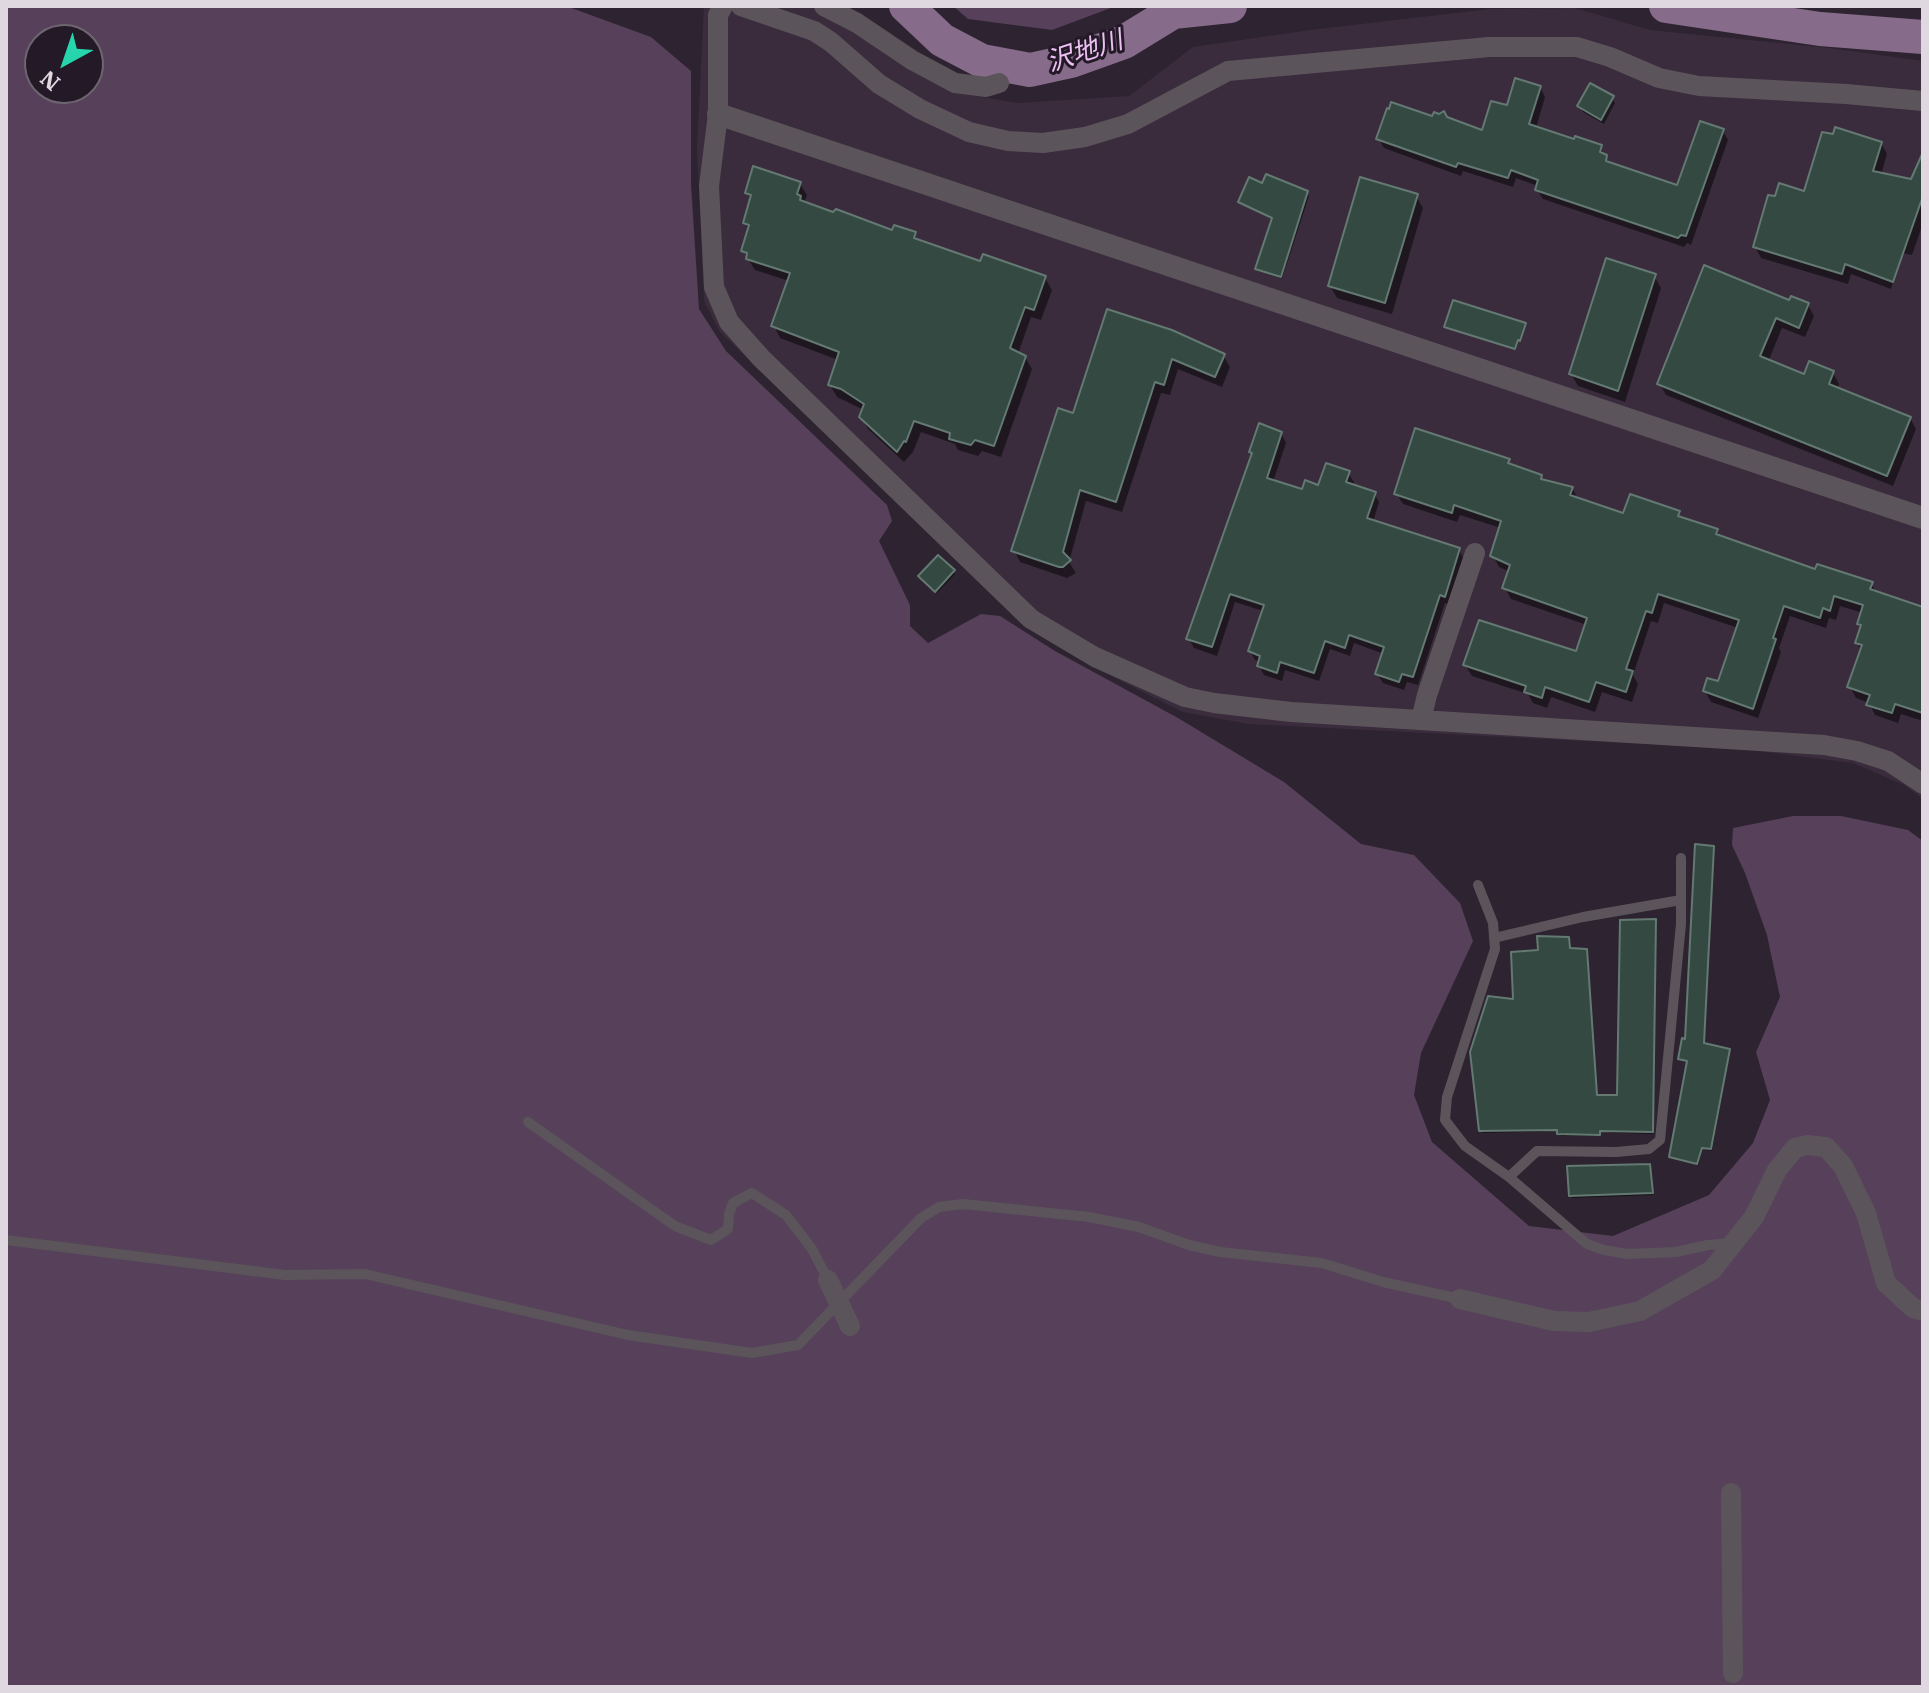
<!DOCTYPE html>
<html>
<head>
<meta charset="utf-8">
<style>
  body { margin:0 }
  #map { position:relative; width:1929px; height:1693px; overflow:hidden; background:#2e2330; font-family:"IBM Plex Serif",serif }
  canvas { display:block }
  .frame { position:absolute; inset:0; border:8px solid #e0d8e1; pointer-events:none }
  .north { position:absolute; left:24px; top:24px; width:80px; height:80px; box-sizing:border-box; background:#241926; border:2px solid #6f6571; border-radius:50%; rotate:220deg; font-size:22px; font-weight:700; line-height:32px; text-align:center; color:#e0d8e1 }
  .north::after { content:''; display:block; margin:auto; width:28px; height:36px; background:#27d5ad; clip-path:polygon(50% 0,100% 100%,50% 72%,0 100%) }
</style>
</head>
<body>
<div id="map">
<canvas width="1929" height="1693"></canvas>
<div class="frame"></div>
<div class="north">N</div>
</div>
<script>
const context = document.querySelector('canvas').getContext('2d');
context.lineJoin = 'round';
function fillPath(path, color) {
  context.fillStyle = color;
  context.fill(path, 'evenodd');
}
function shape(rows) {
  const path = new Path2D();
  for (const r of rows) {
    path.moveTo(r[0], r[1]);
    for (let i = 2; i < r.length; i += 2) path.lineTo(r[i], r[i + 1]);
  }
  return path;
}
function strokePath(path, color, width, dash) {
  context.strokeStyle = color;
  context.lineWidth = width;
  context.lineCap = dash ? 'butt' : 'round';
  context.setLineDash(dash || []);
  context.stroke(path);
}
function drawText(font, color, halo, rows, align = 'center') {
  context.font = font + ' "IBM Plex Serif","Noto Sans JP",serif';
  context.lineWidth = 6;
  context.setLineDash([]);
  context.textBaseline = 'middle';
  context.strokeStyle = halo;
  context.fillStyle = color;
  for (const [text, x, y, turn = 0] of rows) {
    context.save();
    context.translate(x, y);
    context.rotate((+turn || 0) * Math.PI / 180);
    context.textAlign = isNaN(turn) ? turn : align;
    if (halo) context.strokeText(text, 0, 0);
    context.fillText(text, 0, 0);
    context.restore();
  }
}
const built = shape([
  [704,6,834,6,959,93,1017,103,1129,96,1193,47,1310,30,1490,9,1575,8,1650,30,1829,48,1923,61,1923,799,1904,785,1853,763,1742,749,1249,724,1183,712,1101,671,1018,621,969,570,720,332,704,301,697,149]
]);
const green = shape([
  [6,6,566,6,651,37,691,71,691,184,699,309,726,351,887,505,892,521,879,541,910,605,910,626,928,643,981,614,1000,616,1055,651,1178,718,1284,782,1361,844,1414,855,1460,903,1473,941,1421,1053,1414,1095,1432,1142,1529,1226,1613,1236,1709,1195,1753,1143,1770,1100,1756,1052,1780,997,1767,935,1745,873,1732,845,1733,828,1793,816,1841,816,1908,830,1923,841,1923,1687,6,1687],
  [40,40,88,40,88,88,40,88],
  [953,6,1116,6,1052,30,968,19]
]);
const shadow = shape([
  [1540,87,1545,97,1536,128,1600,147,1610,164,1678,187,1723,131,1728,140,1691,245,1687,243,1684,247,1543,199,1537,190,1538,186,1516,178,1513,187,1463,171,1461,176,1384,148,1379,139,1434,118,1446,118,1483,132,1508,108],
  [1612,98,1615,103,1604,124,1583,112,1579,106],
  [1881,143,1887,154,1881,175,1912,181,1923,176,1923,223,1912,255,1902,253,1891,289,1851,274,1848,284,1761,258,1755,247,1806,193],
  [800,184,807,195,804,203,893,233,914,234,919,242,981,263,1045,278,1052,290,1041,320,1031,317,1018,354,1025,357,1032,369,1001,457,982,451,978,456,958,450,955,444,921,432,913,452,904,462,868,429,861,417,864,410,837,397,830,385,838,360,780,338,774,326,789,281,755,270,743,251,749,231,745,223,752,201,747,193],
  [1307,193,1309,196,1282,279,1259,271,1257,269,1273,220,1240,202],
  [1416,196,1423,208,1392,314,1337,298,1330,286],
  [1654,276,1661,288,1625,402,1578,386,1571,374],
  [1790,303,1808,305,1814,316,1805,337,1782,328,1768,362,1805,376,1833,373,1839,384,1837,389,1910,418,1916,429,1893,486,1666,395,1660,384],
  [1108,311,1223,355,1230,367,1222,387,1178,369,1170,395,1161,393,1122,512,1086,501,1069,562,1076,573,1067,578,1020,562,1014,550,1074,415],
  [1524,325,1516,350,1447,327],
  [1281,433,1286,443,1273,482,1304,492,1348,473,1354,482,1352,486,1374,493,1379,502,1373,522,1459,550,1464,559,1450,605,1445,603,1418,685,1407,682,1404,690,1383,683,1377,674,1384,654,1354,643,1350,656,1330,649,1319,681,1285,670,1282,681,1264,675,1259,666,1260,662,1255,660,1250,651,1263,611,1235,602,1217,656,1194,648,1189,639],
  [1508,461,1512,466,1541,476,1544,482,1572,488,1578,499,1624,516,1678,513,1682,519,1717,531,1721,538,1817,571,1871,583,1877,594,1923,609,1923,721,1901,714,1898,723,1875,715,1869,703,1856,698,1850,687,1862,651,1857,643,1862,629,1859,624,1863,613,1840,606,1836,620,1829,618,1826,628,1790,616,1779,648,1781,652,1758,718,1711,702,1705,691,1719,684,1738,628,1664,603,1658,623,1651,621,1633,675,1638,684,1632,702,1602,692,1595,712,1551,697,1547,708,1533,703,1528,694,1472,676,1465,665,1577,653,1587,625,1511,599,1505,588,1510,572,1499,567,1493,556,1501,528,1460,515,1457,522,1403,504,1396,493],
  [939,557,955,574,937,593,922,578],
  [1714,850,1704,1045,1730,1052,1712,1151,1703,1149,1698,1165,1671,1156,1689,1062,1680,1059,1687,1041],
  [1656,923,1653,1134,1599,1132,1600,1136,1561,1136,1559,1131,1482,1133,1515,1002,1570,950,1597,1097,1619,1097],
  [1650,1168,1653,1195,1572,1198,1571,1196]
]);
const river = shape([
  [906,6,942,40,982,61,1030,70,1071,61,1124,42,1173,12,1230,6],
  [1666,6,1820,29,1923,37]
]);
const building = shape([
  [1515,78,1541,86,1529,124,1574,139,1575,136,1602,145,1600,152,1607,155,1606,161,1677,185,1700,121,1724,129,1686,236,1681,235,1678,238,1535,190,1538,180,1511,170,1508,178,1458,163,1456,167,1376,139,1387,108,1389,109,1391,102,1432,116,1434,112,1439,114,1444,111,1447,117,1482,130,1491,101,1507,105,1515,78],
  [1590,83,1614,96,1601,120,1577,106,1590,83],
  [1835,127,1882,142,1873,171,1911,179,1923,152,1923,196,1893,282,1845,264,1842,274,1753,247,1768,195,1775,196,1779,183,1804,191,1822,132,1833,134,1835,127],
  [753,166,801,182,797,194,801,196,800,200,833,212,836,209,892,230,894,225,916,232,914,238,980,261,983,254,1046,276,1034,310,1025,307,1010,348,1026,356,994,446,975,440,971,445,949,439,950,433,914,421,906,442,904,441,897,452,859,417,864,404,841,389,828,385,839,352,771,326,790,273,746,259,747,253,741,251,749,225,743,223,751,195,745,193,753,166],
  [1266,174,1308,191,1281,277,1255,269,1272,218,1238,202,1249,177,1262,183,1266,174],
  [1360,177,1418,194,1385,303,1328,286,1360,177],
  [1606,258,1656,274,1618,391,1569,374,1606,258],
  [1704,265,1789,300,1791,296,1809,303,1799,328,1776,318,1760,356,1804,374,1809,361,1834,371,1829,384,1911,417,1887,476,1657,384,1704,265],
  [1453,300,1526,323,1520,341,1518,340,1515,349,1444,327,1453,300],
  [1107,309,1172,330,1225,354,1215,377,1172,359,1164,385,1155,382,1116,502,1080,490,1063,552,1071,560,1063,567,1059,567,1011,551,1058,408,1073,413,1107,309],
  [1259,423,1282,432,1267,478,1302,489,1305,480,1318,485,1326,463,1350,471,1346,482,1376,492,1367,518,1460,548,1445,597,1440,595,1413,677,1402,674,1399,682,1375,674,1384,647,1349,635,1345,648,1325,641,1314,673,1280,662,1277,673,1257,666,1260,656,1248,651,1264,605,1230,594,1212,647,1186,639,1252,453,1249,452,1259,423],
  [1415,428,1510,459,1508,463,1542,475,1541,479,1573,487,1570,495,1623,513,1630,494,1680,511,1678,516,1718,529,1716,534,1815,569,1817,564,1873,582,1870,589,1923,607,1923,713,1895,704,1892,713,1866,705,1870,695,1847,687,1862,645,1855,643,1861,625,1857,624,1863,605,1834,596,1830,611,1823,608,1820,618,1784,606,1773,638,1776,639,1753,709,1703,691,1707,678,1718,681,1739,620,1658,594,1652,613,1646,611,1626,669,1633,671,1626,692,1596,682,1589,702,1545,687,1542,698,1524,692,1526,686,1463,665,1479,620,1576,651,1587,618,1502,588,1510,565,1490,556,1501,521,1454,505,1452,513,1394,494,1415,428],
  [938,555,955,570,935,592,918,576,938,555],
  [1695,844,1714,846,1704,1043,1730,1049,1711,1149,1702,1148,1697,1164,1669,1157,1687,1061,1678,1059,1682,1038,1685,1039,1695,844],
  [1656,919,1653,1132,1600,1131,1600,1135,1557,1134,1557,1130,1479,1131,1470,1052,1488,996,1513,999,1511,952,1538,950,1537,936,1569,937,1570,948,1587,949,1597,1095,1617,1095,1620,920,1656,919],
  [1650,1164,1653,1193,1569,1196,1567,1166,1650,1164]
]);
const service = shape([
  [1681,858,1681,924,1660,1140,1649,1149,1616,1152,1537,1151,1509,1177,1587,1244,1604,1250,1627,1254,1676,1252,1708,1245,1732,1243],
  [1478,885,1493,923,1495,949,1447,1097,1445,1120,1465,1146,1509,1177],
  [1494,938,1583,917,1681,900],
  [528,1122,675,1226,711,1240,728,1229,729,1214,733,1203,752,1193,786,1215,812,1249,828,1280],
  [6,1240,285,1275,365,1274,628,1335,752,1353,798,1345,921,1218,939,1207,963,1204,1089,1217,1139,1227,1189,1245,1220,1252,1322,1263,1383,1282,1460,1299]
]);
const minor = shape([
  [723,6,718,15,718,114,709,186,714,287,729,322,761,358,1031,619,1095,657,1185,697,1214,703,1291,712,1824,745,1857,751,1888,761,1923,784],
  [741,6,814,31,831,42,879,84,920,109,969,132,1008,141,1043,143,1085,137,1128,124,1228,71,1489,47,1577,47,1610,57,1659,78,1699,86,1846,94,1923,101],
  [824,6,857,23,912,60,955,83,986,87,999,83],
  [1421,720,1427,695,1475,553],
  [1460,1299,1554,1321,1589,1322,1640,1311,1712,1270,1754,1217,1777,1170,1795,1148,1807,1145,1826,1147,1843,1166,1866,1213,1886,1283,1913,1308,1923,1311],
  [1731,1493,1733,1673]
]);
const tertiary = shape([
  [718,114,1923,518]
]);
const minorBridge = shape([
  [828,1280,850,1326]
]);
const waterNames = [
  ["沢地川",1085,52,-18]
];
fillPath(built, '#3a2c3d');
fillPath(green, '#56405a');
fillPath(shadow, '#0007');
strokePath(river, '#866c8a', 34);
fillPath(building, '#344942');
strokePath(building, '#637972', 2);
strokePath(service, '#5b555b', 10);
strokePath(minor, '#5b555b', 20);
strokePath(tertiary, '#5b555b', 22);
strokePath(minorBridge, '#5b555b', 20);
drawText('italic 26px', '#ecc0f3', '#241926', waterNames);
</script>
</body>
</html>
